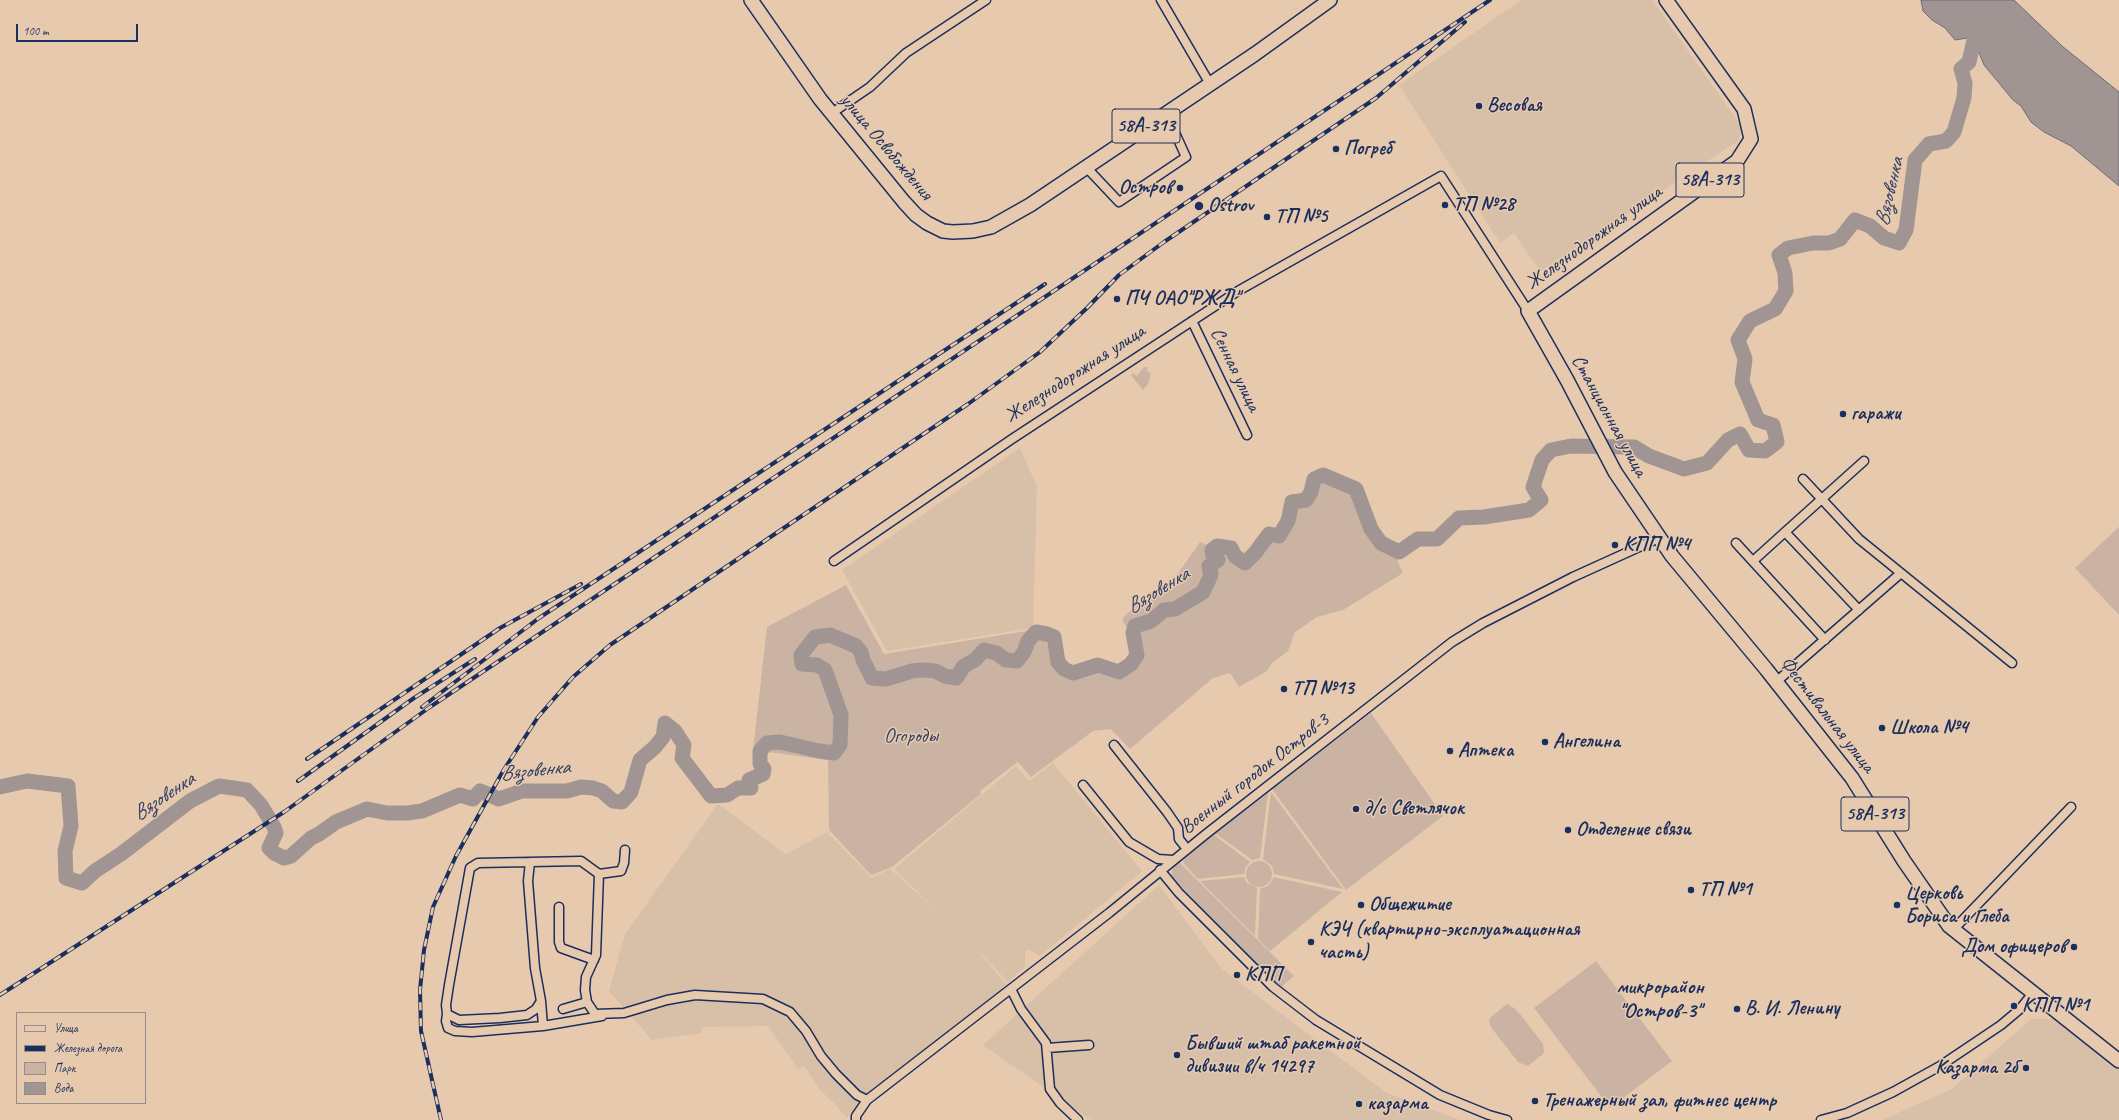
<!DOCTYPE html>
<html>
<head>
<meta charset="utf-8">
<style>
  body { margin:0 }
  #map { position:relative; width:2119px; height:1120px; overflow:hidden; background:#e7caae; font-family:Caveat,sans-serif }
  canvas { display:block }
  .legend { position:absolute; left:16px; top:1012px; width:130px; height:92px; box-sizing:border-box; background:#e7caae; border:1px solid #958c8e; margin:0; padding:5px 7px; list-style:none; font-size:12px; color:#1b2f5e }
  .legend li { display:flex; align-items:center; gap:8px; height:20px }
  .legend b { width:20px; border:1px solid #958c8e }
  .scale { position:absolute; left:16px; top:24px; width:122px; height:18px; box-sizing:border-box; border:2px solid #1b2f5e; border-top:0; padding-left:5px; font-size:12px; line-height:14px; white-space:nowrap; color:#1b2f5e; -webkit-text-stroke:3px #e7caae; paint-order:stroke }
</style>
</head>
<body>
<div id="map">
<canvas width="2119" height="1120"></canvas>
<ul class="legend">
<li><b style="height:5px;background:#e7caae"></b>Улица</li>
<li><b style="height:5px;background:#1b2f5e"></b>Железная дорога</li>
<li><b style="height:11px;background:#cab3a2"></b>Парк</li>
<li><b style="height:11px;background:#a19593"></b>Вода</li>
</ul>
<div class="scale">100 m</div>
</div>
<script>
const context = document.querySelector('canvas').getContext('2d');
context.lineJoin = 'round';
function fillPath(path, color) {
  context.fillStyle = color;
  context.fill(path, 'evenodd');
}
function shape(rows) {
  const path = new Path2D();
  for (const r of rows) {
    if (r.length === 3) {
      path.moveTo(r[0] + r[2], r[1]);
      path.arc(r[0], r[1], r[2], 0, 2 * Math.PI);
      continue;
    }
    path.moveTo(r[0], r[1]);
    for (let i = 2; i < r.length; i += 2) path.lineTo(r[i], r[i + 1]);
  }
  return path;
}
function strokePath(path, color, width, dash) {
  context.strokeStyle = color;
  context.lineWidth = width;
  context.lineCap = dash ? 'butt' : 'round';
  context.setLineDash(dash || []);
  context.stroke(path);
}
function drawText(font, color, halo, rows, align = 'center') {
  context.font = font + ' Caveat,sans-serif';
  context.lineWidth = 3;
  context.setLineDash([]);
  context.textBaseline = 'middle';
  context.strokeStyle = halo;
  context.fillStyle = color;
  for (const [text, x, y, turn = 0] of rows) {
    context.save();
    context.translate(x, y);
    context.rotate((+turn || 0) * Math.PI / 180);
    context.textAlign = isNaN(turn) ? turn : align;
    if (halo) context.strokeText(text, 0, 0);
    context.fillText(text, 0, 0);
    context.restore();
  }
}
const built = shape([
  [1521,0,1652,0,1742,127,1738,141,1540,271,1514,233,1500,243,1399,85],
  [1020,448,1037,487,1033,628,887,651,842,570],
  [1053,763,1142,871,1040,956,1028,949,1025,952,1025,967,1008,982,972,944,1007,985,860,1102,847,1118,833,1102,821,1091,804,1066,798,1069,768,1026,702,1027,702,1033,652,1040,609,991,625,934,718,804,786,854,827,832,872,878,890,869,944,917,894,869,1016,766,1028,780,1031,780],
  [1159,885,1222,969,1387,1093,1460,1120,1091,1120,983,1045],
  [2031,1019,2057,1019,2119,1071,2119,1120,1882,1120,1952,1089]
]);
const green = shape([
  [1144,367,1147,367,1148,372,1151,373,1148,384,1143,390,1131,375,1133,373,1137,376],
  [1324,479,1347,487,1354,494,1362,516,1372,537,1395,555,1403,573,1343,610,1317,617,1295,632,1288,651,1272,663,1267,671,1239,687,1230,673,1213,678,1130,749,1111,729,1093,731,1031,777,1018,762,1015,764,980,791,981,794,892,867,871,875,829,830,828,760,753,750,767,627,846,585,884,654,1039,629,1060,670,1072,676,1097,670,1113,676,1122,676,1137,664,1140,654,1122,619,1147,594,1170,585,1200,542,1222,551,1248,568,1271,541,1284,539,1292,522,1296,506,1307,503,1319,482],
  [2119,527,2119,615,2075,568],
  [1371,713,1443,816,1346,890,1272,789],
  [1271,792,1343,889,1274,874,1272,866,1263,859],
  [1268,793,1260,858,1252,860,1215,833],
  [1213,834,1250,862,1245,868,1244,874,1198,879,1186,866,1183,862,1184,859],
  [1178,861,1294,976,1281,987,1254,968,1224,930,1171,876,1173,868],
  [1259,874,13],
  [1244,877,1247,883,1257,888,1255,936,1200,881],
  [1274,877,1342,892,1270,951,1258,939,1260,889,1268,886],
  [1596,961,1672,1061,1610,1108,1534,1008],
  [1507,1004,1514,1008,1520,1014,1543,1044,1544,1053,1528,1066,1518,1062,1490,1026,1489,1019,1492,1016]
]);
const water = shape([
  [1921,0,2014,0,2062,46,2119,92,2119,186,2071,146,2044,132,2031,122,2021,106,2013,100,1984,65,1974,40,1967,38,1955,40,1945,28,1932,20,1923,11,1921,0]
]);
const river = shape([
  [0,787,27,781,68,786,71,826,65,851,66,878,82,883,95,871,121,854,190,801,219,786,247,790,261,805,274,827,276,833,269,848,274,853,284,858,291,856,311,838,319,834,336,822,367,809,387,813,407,813,422,811,460,795,473,799,480,791,499,799,522,791,567,791,581,787,593,788,602,791,613,801,622,802,631,792,640,760,655,747,663,737,665,723,675,731,684,745,682,758,711,796,727,795,738,788,751,788,749,780,763,774,764,769,760,764,760,751,767,743,780,742,819,751,834,753,840,745,841,715,825,670,817,665,802,664,801,655,815,637,830,635,856,646,861,652,863,660,872,678,886,679,912,671,923,670,935,671,945,676,956,678,964,666,975,660,984,650,996,653,1006,660,1017,661,1024,652,1028,641,1036,632,1047,634,1054,637,1058,662,1064,669,1073,673,1098,665,1119,672,1131,664,1137,655,1133,633,1135,626,1151,621,1164,610,1175,609,1203,592,1211,575,1209,566,1218,560,1213,555,1212,550,1217,546,1231,548,1235,556,1245,563,1255,553,1269,534,1279,536,1288,521,1292,502,1306,500,1311,492,1314,479,1323,475,1356,489,1371,529,1381,543,1399,552,1418,539,1437,539,1459,518,1484,517,1529,510,1541,500,1533,487,1542,460,1551,450,1571,446,1634,447,1649,456,1684,469,1707,463,1728,440,1740,434,1749,450,1765,451,1777,442,1773,425,1758,420,1742,382,1745,359,1738,340,1750,321,1775,309,1786,291,1785,273,1779,255,1788,248,1813,243,1829,243,1840,239,1855,220,1870,226,1884,238,1899,243,1906,230,1915,160,1929,144,1946,141,1954,132,1964,98,1965,83,1961,69,1969,62,1974,40,1990,27]
]);
const minor = shape([
  [1161,0,1210,84],
  [832,113,870,87,906,53,986,0],
  [1086,167,1119,202,1186,157,1166,113],
  [1192,321,1247,435],
  [1785,532,1864,461],
  [1736,543,1825,640],
  [834,561,1012,439,1238,291,1441,176,1528,311],
  [1753,561,1785,532,1859,610],
  [1901,573,2012,663],
  [1776,682,1901,573,1859,539,1803,479],
  [1114,745,1167,812,1178,828,1179,839,1187,849],
  [1083,785,1129,842,1158,859,1173,860],
  [530,862,528,881,535,968,541,1001,536,1009,527,1015,500,1018,459,1020,447,1014,446,1005,449,985,470,868,478,863,530,862,581,861,599,874,596,955,586,977,585,990,587,1002,595,1014,624,1013,667,1000,695,995,763,999,790,1012,806,1031,821,1056,836,1074,857,1095,867,1100],
  [1160,870,1179,893,1273,987,1316,1020,1440,1095,1489,1115,1507,1120],
  [599,874,621,871,624,863,625,850],
  [559,907,559,942,561,948,594,960],
  [1953,930,2071,807],
  [1011,989,1021,1009,1046,1043,1050,1089,1060,1103,1078,1120],
  [541,1001,543,1026],
  [563,1009,587,1002],
  [447,1014,446,1021,448,1028,455,1031,472,1032,543,1026,602,1016],
  [1047,1048,1089,1045],
  [856,1120,856,1116,867,1100,1109,913,1206,834,1452,642,1483,623,1573,577,1659,538],
  [1821,1120,1847,1113,1893,1092,1940,1066,2001,1025,2020,1009,2033,993]
]);
const primary = shape([
  [751,0,820,99,904,202,916,215,927,223,943,231,953,232,973,231,991,227,1030,205,1255,54,1330,0],
  [1666,0,1744,109,1751,139,1737,161,1528,311,1567,380,1615,472,1672,556,1766,669,1852,778,1904,861,1949,926,2119,1061]
]);
const rail = shape([
  [422,707,539,618,1045,284],
  [307,759,500,628,581,584],
  [298,781,414,698,475,659],
  [0,995,284,812,430,707,1490,0],
  [441,1120,421,1031,420,990,424,950,433,907,456,856,503,771,538,717,573,677,610,645,968,404,1040,352,1087,308,1119,275,1164,242,1376,98,1465,22]
]);
const markers = [
  [1479,106,4,"#1b2f5e"],
  [1336,149,4,"#1b2f5e"],
  [1180,188,4,"#1b2f5e"],
  [1445,205,4,"#1b2f5e"],
  [1199,206,5,"#1b2f5e"],
  [1267,217,4,"#1b2f5e"],
  [1117,299,4,"#1b2f5e"],
  [1843,414,4,"#1b2f5e"],
  [1615,545,4,"#1b2f5e"],
  [1284,689,4,"#1b2f5e"],
  [1882,728,4,"#1b2f5e"],
  [1545,742,4,"#1b2f5e"],
  [1450,751,4,"#1b2f5e"],
  [1356,809,4,"#1b2f5e"],
  [1568,830,4,"#1b2f5e"],
  [1691,890,4,"#1b2f5e"],
  [1361,905,4,"#1b2f5e"],
  [1897,905,4,"#1b2f5e"],
  [1311,942,4,"#1b2f5e"],
  [2074,947,4,"#1b2f5e"],
  [1237,975,4,"#1b2f5e"],
  [2014,1006,4,"#1b2f5e"],
  [1737,1009,4,"#1b2f5e"],
  [1177,1055,4,"#1b2f5e"],
  [2026,1068,4,"#1b2f5e"],
  [1535,1101,4,"#1b2f5e"],
  [1359,1104,4,"#1b2f5e"]
];
const shields = [
  [1146,126,68],
  [1710,180,68],
  [1875,814,68]
];
const shieldNames = [
  ["58А-313",1146,126],
  ["58А-313",1710,180],
  ["58А-313",1875,814]
];
const poiNames = [
  ["Весовая",1487,106],
  ["Погреб",1344,149],
  ["Остров",1172,188,"right"],
  ["ТП №28",1453,205],
  ["Ostrov",1208,206],
  ["ТП №5",1275,217],
  ["ПЧ ОАО\"РЖД\"",1125,299],
  ["гаражи",1851,414],
  ["КПП №4",1623,545],
  ["ТП №13",1292,689],
  ["Школа №4",1890,728],
  ["Ангелина",1553,742],
  ["Аптека",1458,751],
  ["д/с Светлячок",1364,809],
  ["Отделение связи",1576,830],
  ["ТП №1",1699,890],
  ["Церковь",1905,894],
  ["Бориса и Глеба",1905,917],
  ["Общежитие",1369,905],
  ["КЭЧ (квартирно-эксплуатационная",1319,930],
  ["часть)",1319,953],
  ["Дом офицеров",2066,947,"right"],
  ["КПП",1245,975],
  ["КПП №1",2022,1006],
  ["В. И. Ленину",1745,1009],
  ["Бывший штаб ракетной",1185,1044],
  ["дивизии в/ч 14297",1185,1067],
  ["Казарма 2б",2018,1068,"right"],
  ["Тренажерный зал, фитнес центр",1543,1101],
  ["казарма",1367,1104]
];
const streetNames = [
  ["улица Освобождения",886,147,50],
  ["Железнодорожная улица",1594,238,-36],
  ["Сенная улица",1235,370,64],
  ["Железнодорожная улица",1075,374,-33],
  ["Станционная улица",1609,416,61],
  ["Фестивальная улица",1827,715,52],
  ["Военный городок Остров-3",1255,774,-38]
];
const parkNames = [
  ["Огороды",911,737]
];
const waterNames = [
  ["Вязовенка",1890,192,-77],
  ["Вязовенка",1158,591,-32],
  ["Вязовенка",535,771,-6],
  ["Вязовенка",164,797,-34]
];
const neighbourhoodNames = [
  ["микрорайон",1660,987],
  ["\"Остров-3\"",1660,1011]
];
fillPath(built, '#d8bfa8');
fillPath(green, '#cab3a2');
fillPath(water, '#a19593');
strokePath(water, '#6b6c7e', 1);
strokePath(river, '#a19593', 15);
strokePath(minor, '#1b2f5e', 11);
strokePath(primary, '#1b2f5e', 16);
strokePath(minor, '#e7caae', 8);
strokePath(primary, '#e7caae', 13);
strokePath(rail, '#1b2f5e', 4);
strokePath(rail, '#e7caae', 2.5, [8]);
for (const [x, y, r, color] of markers) {
  const dot = new Path2D();
  dot.arc(x, y, r, 0, 2 * Math.PI);
  context.fillStyle = color;
  context.fill(dot);
  strokePath(dot, '#e7caae', 1.5);
}
for (const [x, y, w] of shields) {
  const box = new Path2D();
  box.roundRect(x - w / 2, y - 17, w, 34, 3);
  context.fillStyle = '#e7caae';
  context.fill(box);
  strokePath(box, '#1b2f5e', 1);
}
drawText('bold 19px', '#1b2f5e', null, shieldNames);
drawText('bold 20px', '#1b2f5e', '#e7caae', poiNames, 'left');
drawText('20px', '#1b2f5e', '#e7caae', streetNames);
drawText('20px', '#2c3c65', '#e7caae', parkNames);
drawText('italic 21px', '#2f3e66', '#e7caae', waterNames);
drawText('bold 21px', '#1b2f5e', '#e7caae', neighbourhoodNames);
</script>
</body>
</html>
